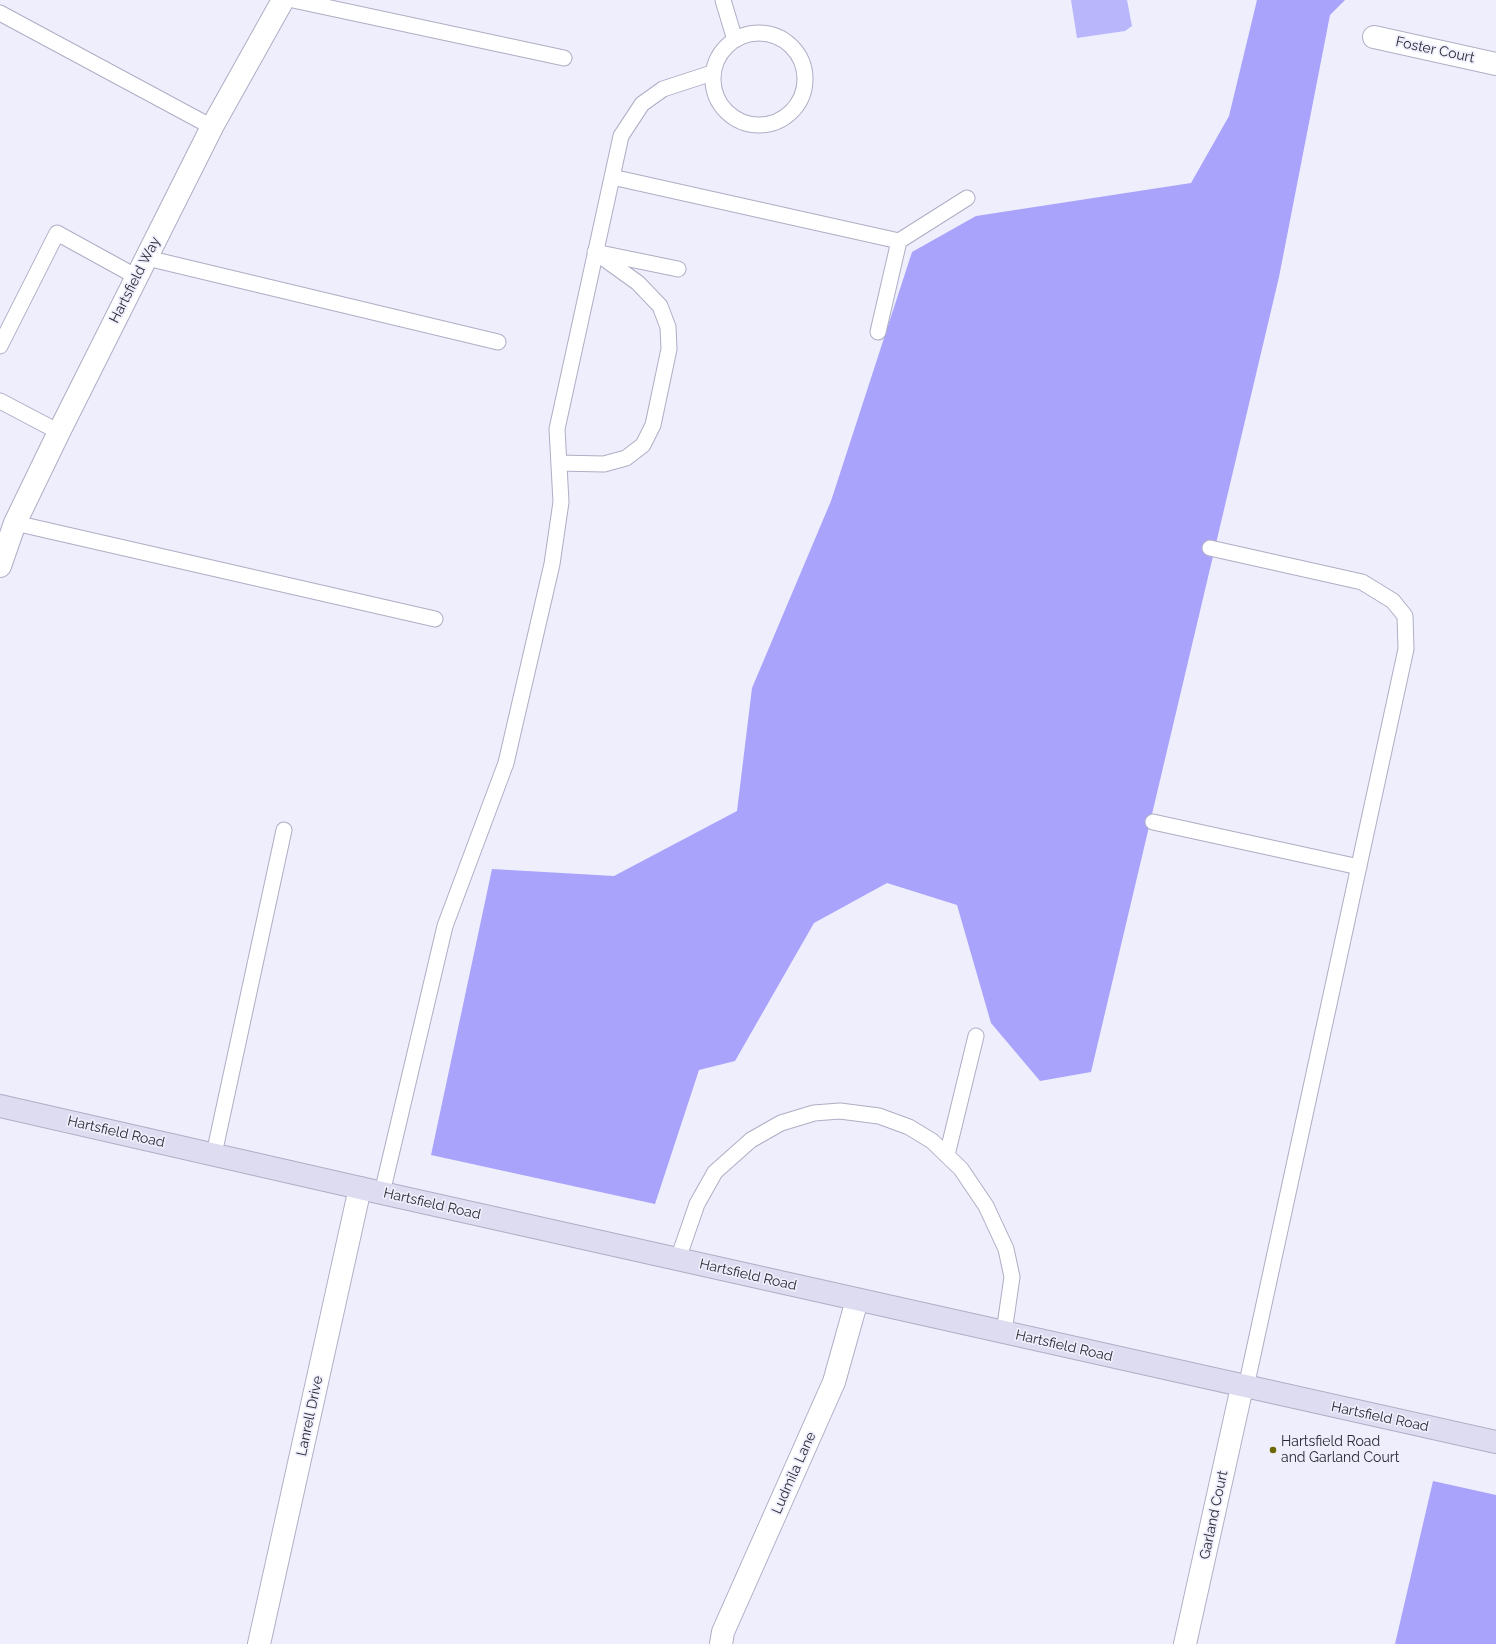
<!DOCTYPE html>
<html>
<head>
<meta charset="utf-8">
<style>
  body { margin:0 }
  canvas { display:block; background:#eeeefd }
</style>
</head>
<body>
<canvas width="1496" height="1644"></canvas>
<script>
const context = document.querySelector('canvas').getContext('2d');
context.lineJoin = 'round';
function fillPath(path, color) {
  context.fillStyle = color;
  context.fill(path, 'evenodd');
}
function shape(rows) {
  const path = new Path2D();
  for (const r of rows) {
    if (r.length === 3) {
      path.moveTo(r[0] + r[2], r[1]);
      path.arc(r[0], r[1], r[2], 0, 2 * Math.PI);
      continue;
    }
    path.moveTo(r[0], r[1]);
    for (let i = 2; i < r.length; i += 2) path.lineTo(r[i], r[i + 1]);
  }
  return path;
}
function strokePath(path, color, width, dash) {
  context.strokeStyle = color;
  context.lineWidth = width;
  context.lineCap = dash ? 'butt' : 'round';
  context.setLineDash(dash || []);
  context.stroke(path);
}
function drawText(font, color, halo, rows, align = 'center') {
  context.font = font + ' Raleway,sans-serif';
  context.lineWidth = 3.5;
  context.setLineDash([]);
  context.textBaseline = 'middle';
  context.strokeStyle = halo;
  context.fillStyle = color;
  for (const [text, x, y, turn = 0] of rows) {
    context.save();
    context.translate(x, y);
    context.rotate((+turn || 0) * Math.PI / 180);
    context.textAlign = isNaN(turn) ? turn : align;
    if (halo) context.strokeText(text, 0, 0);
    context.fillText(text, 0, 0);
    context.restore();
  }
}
const green = shape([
  [1071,0,1127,0,1132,26,1125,31,1077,38]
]);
const forest = shape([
  [1257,0,1345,0,1330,15,1279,277,1091,1072,1040,1081,991,1023,957,905,887,883,814,923,735,1061,699,1070,655,1204,431,1155,492,869,614,876,737,811,752,688,831,501,912,252,976,216,1191,183,1229,116],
  [1433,1481,1496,1495,1496,1644,1395,1644]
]);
const lane = shape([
  [293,0,564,58],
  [723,0,735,40],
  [0,13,212,127],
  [759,79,46],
  [612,177,899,241,967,198],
  [600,253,678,269],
  [147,258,498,342],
  [878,332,899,241],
  [0,346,57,233,137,277],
  [0,401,59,432],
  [559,463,604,464,626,458,643,445,653,425,669,349,668,327,660,306,638,283,595,252],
  [15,523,435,619],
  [1210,548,1362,582,1393,601,1405,616,1406,649,1246,1387],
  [1153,822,1359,867],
  [214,1154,284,830],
  [947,1155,976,1036],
  [382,1193,445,926,506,763,552,564,561,502,557,429,621,136,642,104,663,89,712,73],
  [678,1259,697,1204,715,1172,751,1140,781,1123,814,1113,840,1111,879,1116,909,1127,932,1141,961,1169,986,1206,1006,1249,1012,1277,1004,1332]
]);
const street = shape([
  [1374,37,1496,64],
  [0,566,15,523,59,432,212,127,283,0],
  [259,1644,360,1188],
  [721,1644,723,1632,834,1382,857,1300],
  [1185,1644,1242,1387]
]);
const secondary = shape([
  [0,1106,382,1193,1496,1442]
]);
const markers = [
  [1273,1450,4,"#6d6700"]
];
const streetNames = [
  ["Foster Court",1435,50,12],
  ["Hartsfield Way",135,280,-63],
  ["Hartsfield Road",116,1132,13],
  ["Hartsfield Road",432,1204,13],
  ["Hartsfield Road",748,1275,13],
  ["Hartsfield Road",1064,1346,13],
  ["Lanrell Drive",310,1416,-78],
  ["Hartsfield Road",1380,1417,12],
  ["Ludmila Lane",794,1473,-66],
  ["Garland Court",1214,1515,-78]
];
const poiNames = [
  ["Hartsfield Road",1281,1442],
  ["and Garland Court",1281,1458]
];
fillPath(green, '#b9b6fc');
fillPath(forest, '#a9a3fc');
strokePath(lane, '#aeaec5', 17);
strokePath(street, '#aeaec5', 24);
strokePath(secondary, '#aeaec5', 24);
strokePath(lane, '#fff', 15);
strokePath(street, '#fff', 22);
strokePath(secondary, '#dddcf1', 22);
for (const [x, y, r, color] of markers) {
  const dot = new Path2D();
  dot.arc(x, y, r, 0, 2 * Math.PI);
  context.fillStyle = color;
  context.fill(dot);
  strokePath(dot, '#eeeefd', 1.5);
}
drawText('14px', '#292932', '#eeeefd', streetNames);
drawText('14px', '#292932', '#eeeefd', poiNames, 'left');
</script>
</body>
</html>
